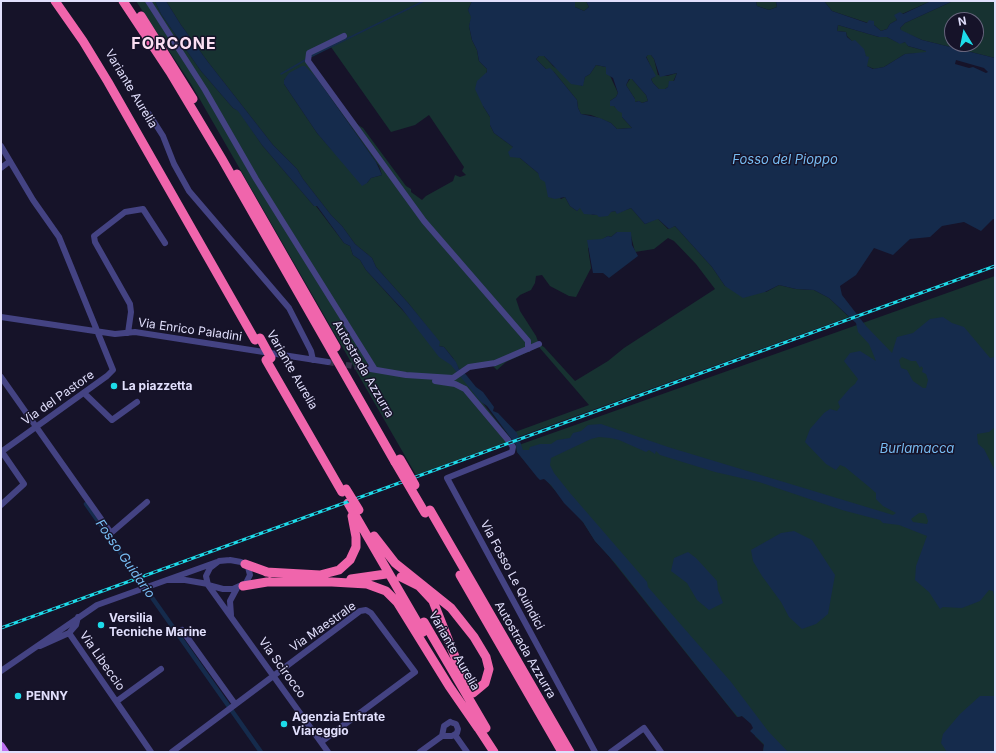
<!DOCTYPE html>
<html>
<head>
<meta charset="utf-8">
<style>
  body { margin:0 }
  #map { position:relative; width:996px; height:753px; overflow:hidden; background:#161329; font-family:Inter,sans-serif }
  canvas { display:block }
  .frame { position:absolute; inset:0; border:2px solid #e1dffc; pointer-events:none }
  .north { position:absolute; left:944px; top:12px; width:40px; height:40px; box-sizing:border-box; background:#161329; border:1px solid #67657d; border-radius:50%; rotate:350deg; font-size:11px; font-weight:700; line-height:16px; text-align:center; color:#e1dffc }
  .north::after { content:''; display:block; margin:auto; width:14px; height:18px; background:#1ddbe9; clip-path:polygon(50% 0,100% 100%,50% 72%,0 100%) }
</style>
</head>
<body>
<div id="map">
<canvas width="996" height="753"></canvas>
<div class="frame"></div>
<div class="north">N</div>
</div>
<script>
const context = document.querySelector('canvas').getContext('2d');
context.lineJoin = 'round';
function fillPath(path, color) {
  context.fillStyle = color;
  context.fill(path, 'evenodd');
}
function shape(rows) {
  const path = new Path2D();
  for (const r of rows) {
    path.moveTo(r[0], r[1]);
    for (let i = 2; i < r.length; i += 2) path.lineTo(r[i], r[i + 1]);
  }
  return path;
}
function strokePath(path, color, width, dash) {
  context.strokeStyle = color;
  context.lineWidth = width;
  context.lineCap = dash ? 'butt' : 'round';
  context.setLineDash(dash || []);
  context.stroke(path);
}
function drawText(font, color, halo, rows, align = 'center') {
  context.font = font + ' Inter,sans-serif';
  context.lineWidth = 3;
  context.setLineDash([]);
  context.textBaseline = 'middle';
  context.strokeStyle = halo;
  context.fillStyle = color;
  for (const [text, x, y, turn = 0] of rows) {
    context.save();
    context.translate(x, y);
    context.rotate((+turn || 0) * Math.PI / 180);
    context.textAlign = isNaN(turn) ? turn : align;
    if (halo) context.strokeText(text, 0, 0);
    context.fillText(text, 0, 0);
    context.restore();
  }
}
const green = shape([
  [136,1,155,1,161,14,201,71,233,108,239,111,262,145,314,206,316,206,344,243,350,246,353,255,360,260,366,270,455,368,512,440,416,475,191,84],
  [166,1,472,1,468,10,472,17,469,26,472,40,477,50,479,61,487,69,483,106,490,117,490,125,494,133,513,147,520,158,538,173,561,199,565,197,570,206,577,211,580,207,593,215,615,211,617,213,631,208,645,224,656,219,658,219,668,229,675,226,712,267,725,286,766,292,779,285,796,289,814,290,829,298,849,317,518,437,515,432,589,405,539,347,506,362,497,370,491,364,463,371,459,369,453,358,444,347,439,346,439,342,409,304,376,267,372,258,355,244,342,226,331,215,303,179,297,169,273,145,208,62,181,25],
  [331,47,391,132,415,125,429,115,464,167,462,171,466,175,460,177,455,175,453,181,426,196,422,200,411,192,411,189,406,186,363,128,358,125,308,59],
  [287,77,316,77,379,166,382,175,371,178,367,183,330,148,317,133,284,84,284,80],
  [617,232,630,232,635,252,654,249,668,238,674,241,696,264,715,289,624,348,608,361,575,381,544,347,539,344,536,336,520,311,516,299,520,295,531,290,535,283,536,276,542,275,550,286,569,296,576,297,591,268,588,248,608,236,611,237],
  [575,1,586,1,589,7,584,11,575,7],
  [756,1,774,2,776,1,777,7,769,10,757,6],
  [824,1,931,1,902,14,896,18,897,20,890,24,887,29,881,31,874,25,832,11],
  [953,1,995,1,995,58,922,40,901,31,900,28,905,23],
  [952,20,976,20,976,44,952,44],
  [838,25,879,37,887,37,899,43,906,42,908,46,926,51,926,53,905,54,884,67,874,69,867,66,866,56,847,36,846,32,837,31],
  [648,55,651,55,654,59,658,75,667,76,677,73,673,82,671,81,668,87,665,89,659,89,653,83,651,79,655,76,646,56],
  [539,56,544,56,553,66,582,86,585,77,590,74,596,65,606,67,618,93,616,97,610,101,610,106,614,106,623,113,622,117,632,128,617,129,611,123,591,115,581,114,578,108,577,100,554,72,546,69,536,59],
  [630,79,632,79,638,86,646,95,648,101,642,103,639,101,635,102,635,99,626,85],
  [995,276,995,752,763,752,764,745,755,736,754,727,750,722,742,716,737,717,608,555,595,541,583,522,545,479,540,479,517,452,516,446]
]);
const water = shape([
  [155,1,166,1,181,25,208,62,273,145,297,169,303,179,331,215,342,226,355,244,372,258,376,267,409,304,440,342,439,346,444,347,456,362,459,369,463,371,476,387,483,392,494,407,493,411,498,413,517,433,523,450,529,450,530,447,540,444,551,444,557,440,570,438,573,433,581,431,588,425,601,424,668,447,893,515,896,513,883,506,876,499,876,493,868,486,845,467,840,465,836,470,826,464,805,442,810,429,824,413,830,409,837,411,840,407,838,402,850,388,855,384,858,379,844,361,850,353,860,351,876,361,869,344,858,332,856,323,829,298,814,290,796,289,779,285,765,292,743,298,725,286,712,267,675,226,669,229,658,219,645,224,631,208,617,214,615,211,611,212,608,216,599,217,597,215,584,214,580,208,577,211,570,206,565,197,555,199,548,197,545,182,540,179,538,173,520,158,510,157,508,152,513,147,494,133,490,125,490,117,483,106,475,89,477,81,487,72,487,69,479,61,477,50,472,40,469,26,471,17,468,10,472,1,575,1,575,7,584,11,589,7,586,1,756,1,757,6,769,10,777,7,776,1,771,1,824,1,832,11,867,23,869,20,874,21,874,25,881,31,887,29,890,24,897,20,894,15,900,12,903,14,931,1,953,1,905,23,900,28,901,30,922,40,995,58,995,219,993,219,981,231,964,222,942,226,930,237,910,239,893,255,874,248,856,275,840,286,842,295,866,326,892,353,897,337,913,333,930,319,943,317,952,323,964,327,990,358,995,357,995,427,989,432,977,434,978,444,984,449,995,471,995,601,993,591,989,590,980,601,962,608,943,607,940,609,929,592,915,580,916,566,927,536,899,525,883,523,880,520,842,510,759,482,715,472,660,455,656,451,655,454,649,450,646,452,619,440,610,438,599,437,591,439,551,458,550,465,554,473,570,493,647,582,648,587,731,682,768,731,788,752,763,752,764,744,750,731,753,728,751,724,742,716,738,717,727,704,616,564,595,541,583,522,564,503,551,485,544,479,540,480,537,477,517,452,516,445,487,406,481,402,451,365,439,357,402,309,366,270,360,260,353,255,350,246,344,243,317,206,314,206,262,145,238,111,233,108,201,71,161,14],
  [838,25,879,37,887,37,900,44,905,42,908,46,926,51,926,52,905,54,884,67,873,69,867,66,869,57,866,56,864,49,855,40,852,41,847,37,846,32,837,31],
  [648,55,651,55,654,59,660,77,677,73,674,81,669,81,668,87,665,89,659,89,653,83,651,79,656,76,646,57],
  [539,56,544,56,571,84,583,86,585,77,590,74,596,65,606,67,606,74,613,78,618,93,616,97,610,101,610,106,614,106,618,111,622,113,622,117,632,128,617,129,611,123,600,118,581,114,578,108,577,100,554,72,550,68,546,69,536,59],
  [956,60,984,68,988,72,986,73,973,67,969,68,955,64],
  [629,79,632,79,638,86,646,95,648,101,642,103,639,101,635,102,635,99,626,85],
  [902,357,911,361,916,361,920,368,921,366,923,368,922,372,926,374,928,380,926,388,923,388,913,381,907,370,901,368,899,360],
  [919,513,924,513,926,515,928,521,927,524,913,522,911,519],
  [302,66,305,66,316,77,376,162,382,175,371,178,367,183,362,186,317,133,284,84,284,80,289,73],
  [617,232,631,232,632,245,638,256,609,278,603,273,593,273,587,240,602,239,608,236,611,237],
  [794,531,812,540,835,575,828,614,816,624,802,629,789,617,781,602,762,576,753,561,751,550,781,533],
  [688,552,696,558,717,581,718,590,723,603,709,610,697,600,687,583,671,571,674,558],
  [980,696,995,696,995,752,947,752,941,743,943,734,960,714]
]);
const stream = shape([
  [310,57,424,1],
  [281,74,307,59]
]);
const canal = shape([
  [86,504,261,752]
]);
const minorTunnel = shape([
  [328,362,359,367]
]);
const minor = shape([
  [148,1,205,90,256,179,374,368],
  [344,36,309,53,308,61,424,221,528,341,528,349],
  [149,114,163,136,174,164,189,191,289,308,311,351,313,360],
  [1,146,33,200,59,237,113,370,107,376,1,452],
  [1,168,10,161],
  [1,317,115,334,135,332,328,362],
  [128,333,131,312,130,304,95,242,94,236,125,212,143,209,165,243],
  [359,367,406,375,453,378,469,367,495,363,539,344],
  [1,377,111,533,147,502],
  [435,381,455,384,465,389,508,440],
  [84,393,112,420,137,402],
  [511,444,513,447,512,452,447,478,595,752],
  [1,505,24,484,2,452],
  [230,560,241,562,248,567,250,575,246,583,233,589,223,589,208,585,206,576,210,568,219,561,230,560],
  [169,580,185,580,208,584],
  [208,585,328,752],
  [231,615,230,601,237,588],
  [182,630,235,704],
  [69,633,151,752],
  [40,646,69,633,76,625,78,617],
  [1,671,97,605,217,562],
  [117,701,161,669],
  [450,722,456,724,458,729,457,733,452,736,442,736,444,726,450,722],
  [455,735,467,752],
  [172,752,360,611,366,610,371,613,415,672,321,742],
  [420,752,442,736],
  [611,752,644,728,661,752]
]);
const major = shape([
  [1,746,5,752]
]);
const highway = shape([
  [55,1,83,41,108,82,255,340],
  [123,1,170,72,222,159,395,462],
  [141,16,193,99],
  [237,174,336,347],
  [266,360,342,492],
  [348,503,423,632],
  [430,510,570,752],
  [374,536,395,563,451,608,474,637,486,657,489,669,485,683,473,693],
  [245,564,270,573],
  [266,572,320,575,339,570,350,560,356,547,356,537,352,516],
  [460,575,562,752],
  [401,577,419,586,433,601,468,690],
  [351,579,386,574],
  [243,586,267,582,332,582,367,584,386,591,397,602,449,686,478,728],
  [424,622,486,728],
  [475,723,494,752]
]);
const rail = shape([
  [1,628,995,266]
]);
const highwayBridge = shape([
  [260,338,271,358],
  [400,459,415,485],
  [395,462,425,513],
  [346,489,359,510]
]);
const markers = [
  [114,386,4,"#1ddbe9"],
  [101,625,4,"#1ddbe9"],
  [18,696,4,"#1ddbe9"],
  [284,724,4,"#1ddbe9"]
];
const streetNames = [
  ["Variante Aurelia",131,89,59],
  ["Via Enrico Paladini",190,330,8],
  ["Autostrada Azzurra",363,369,60],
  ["Variante Aurelia",292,370,60],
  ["Via del Pastore",58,398,-35],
  ["Via Fosso Le Quindici",512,575,62],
  ["Via Maestrale",323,627,-35],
  ["Autostrada Azzurra",525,650,60],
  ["Variante Aurelia",454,651,60],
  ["Via Libeccio",102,661,55],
  ["Via Scirocco",282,668,54]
];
const poiNames = [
  ["La piazzetta",122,386],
  ["Versilia",109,618],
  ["Tecniche Marine",109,632],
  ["PENNY",26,696],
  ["Agenzia Entrate",292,717],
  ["Viareggio",292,731]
];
const waterNames = [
  ["Fosso del Pioppo",785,160],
  ["Burlamacca",917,449],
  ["Fosso Guidario",125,559,55]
];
const districtNames = [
  ["FORCONE",174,44]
];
fillPath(green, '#173231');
fillPath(water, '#152b4c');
strokePath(stream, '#152b4c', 1.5);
strokePath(canal, '#152b4c', 4.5);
strokePath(minorTunnel, '#343249', 6, [6, 3]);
strokePath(minor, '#444383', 6);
strokePath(major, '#bd70f1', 8);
strokePath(highway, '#f065ac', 9);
strokePath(rail, '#1ddbe9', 3);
strokePath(rail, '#161329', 1.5, [4.5]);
strokePath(highwayBridge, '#f065ac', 9);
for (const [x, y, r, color] of markers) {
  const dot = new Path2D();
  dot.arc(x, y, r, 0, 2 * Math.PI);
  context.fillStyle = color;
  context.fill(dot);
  strokePath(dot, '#161329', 1.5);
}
drawText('12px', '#e1dffc', '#161329', streetNames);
drawText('bold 12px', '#e1dffc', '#161329', poiNames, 'left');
drawText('italic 13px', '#77bcf2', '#161329', waterNames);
context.letterSpacing = '1px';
drawText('bold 16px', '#fce0f3', '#161329', districtNames);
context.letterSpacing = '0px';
</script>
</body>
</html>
